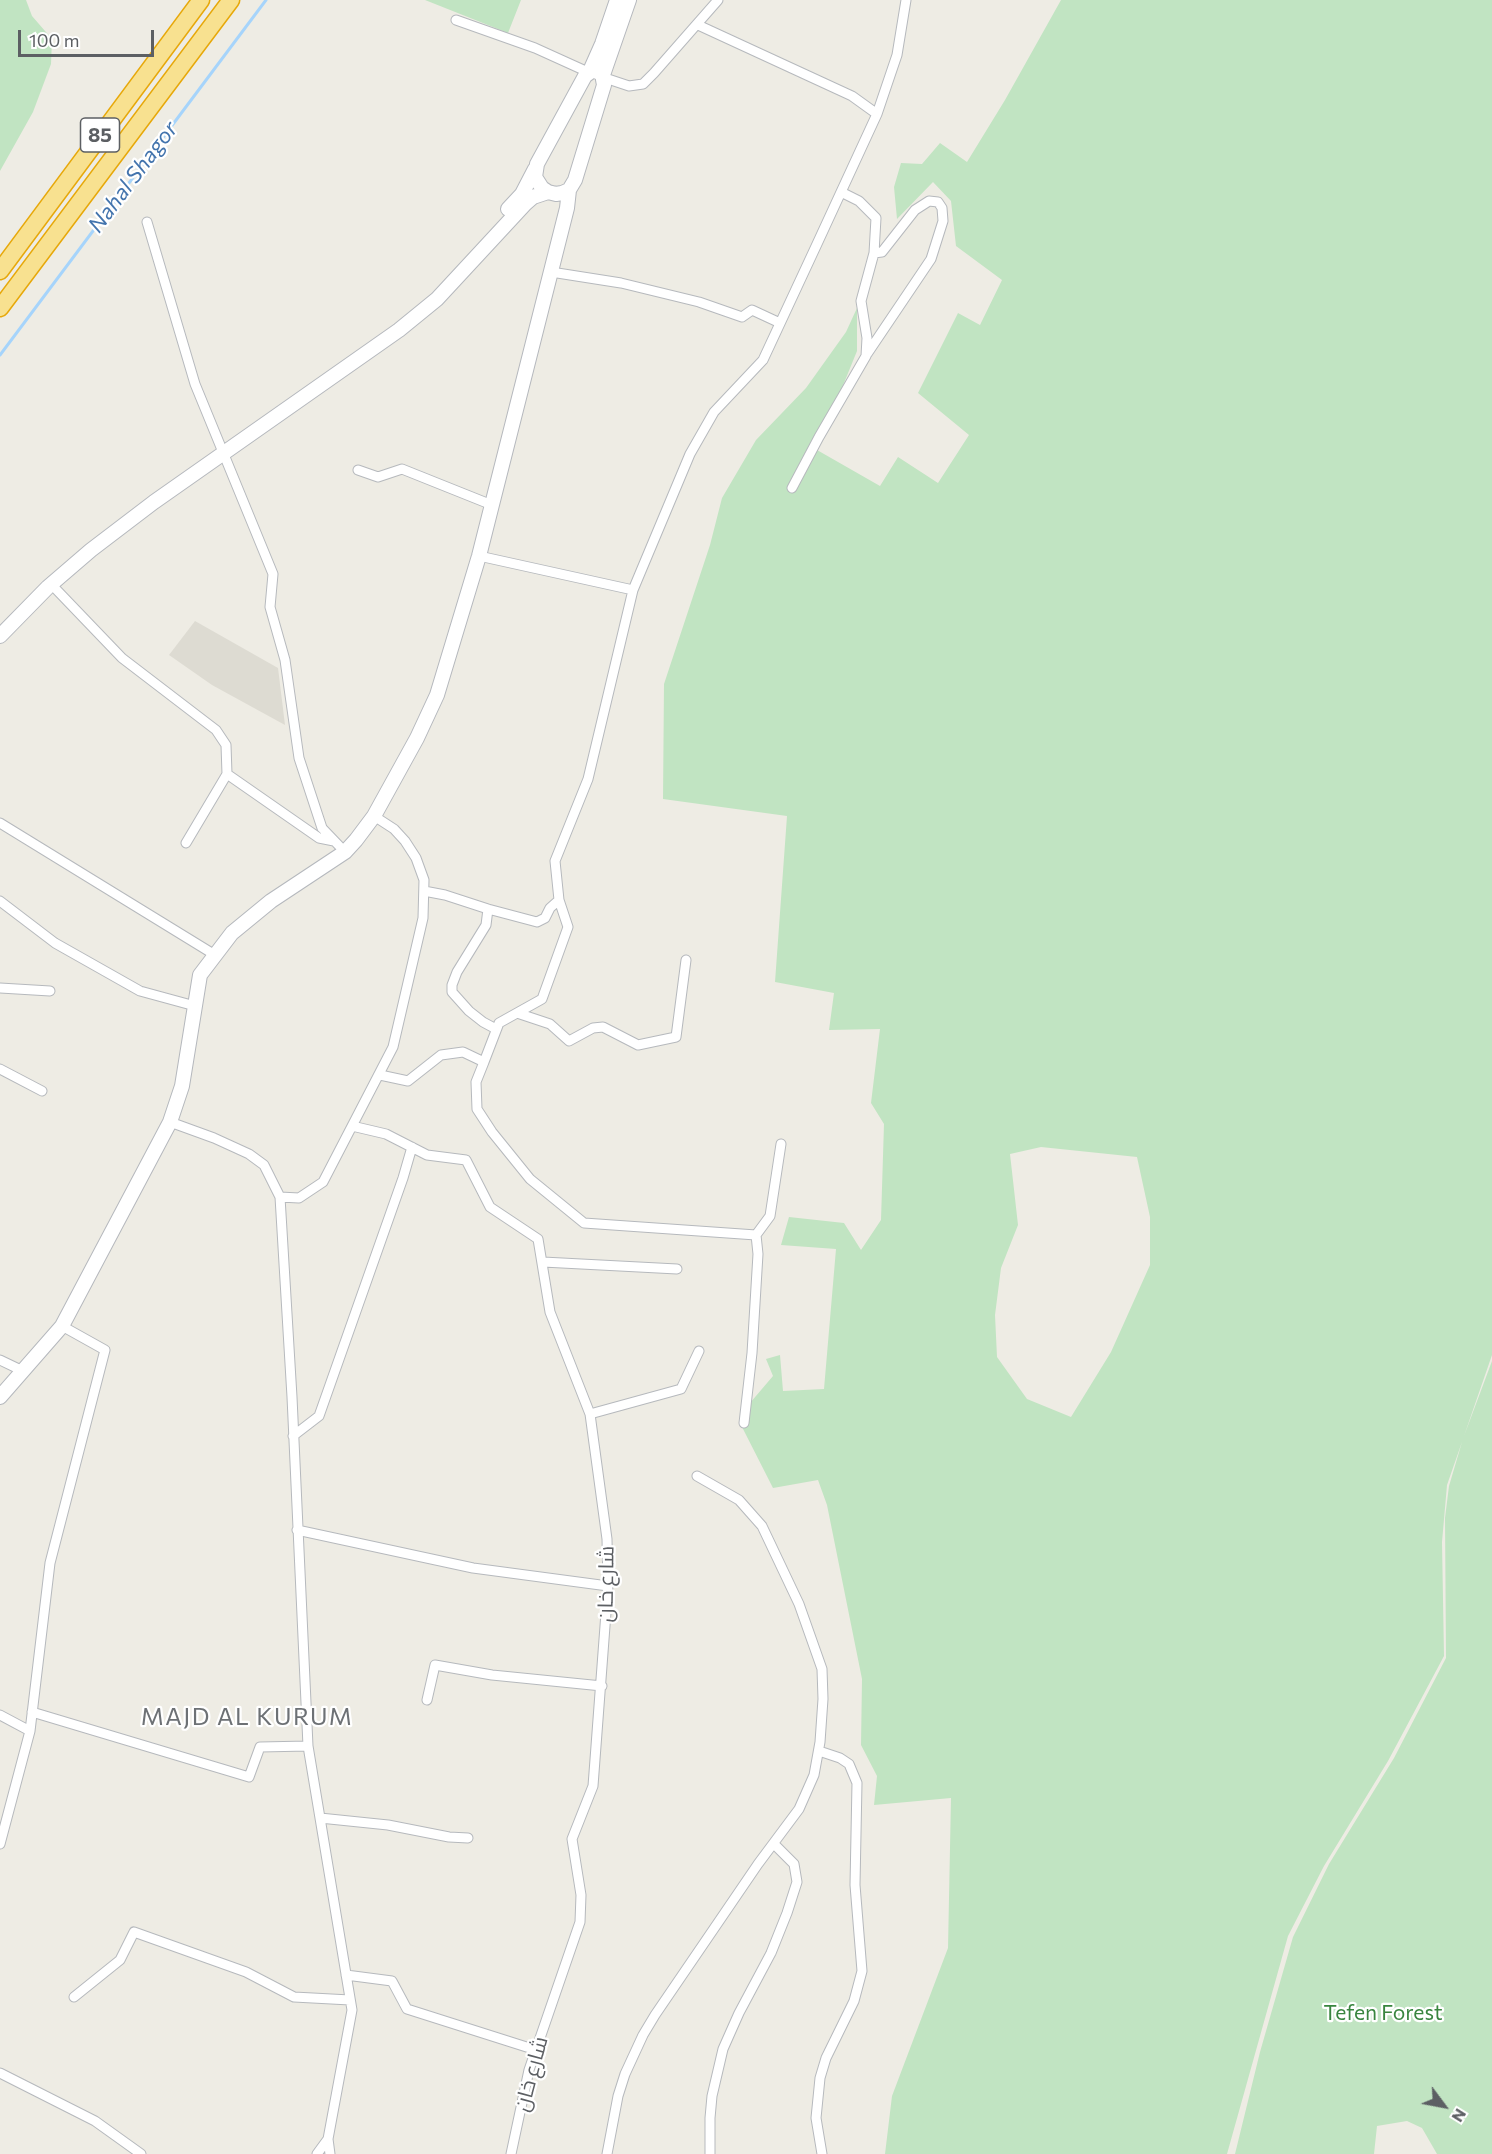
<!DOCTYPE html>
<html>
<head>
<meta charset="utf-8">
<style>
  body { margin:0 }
  #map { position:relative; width:1492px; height:2154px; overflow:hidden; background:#eeece4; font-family:Commissioner,sans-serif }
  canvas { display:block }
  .north { position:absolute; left:1414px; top:2076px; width:60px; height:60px; -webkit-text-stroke:4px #fff; paint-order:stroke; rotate:122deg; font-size:16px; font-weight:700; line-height:24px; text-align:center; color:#5c5f63 }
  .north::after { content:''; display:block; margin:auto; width:21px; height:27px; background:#5c5f63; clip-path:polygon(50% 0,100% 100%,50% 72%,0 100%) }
  .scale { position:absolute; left:18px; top:30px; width:136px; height:27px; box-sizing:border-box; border:3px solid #5c5f63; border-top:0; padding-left:8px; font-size:18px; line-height:21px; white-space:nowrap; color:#5c5f63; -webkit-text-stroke:4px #fff; paint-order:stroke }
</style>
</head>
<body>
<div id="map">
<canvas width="1492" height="2154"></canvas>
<div class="north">N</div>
<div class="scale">100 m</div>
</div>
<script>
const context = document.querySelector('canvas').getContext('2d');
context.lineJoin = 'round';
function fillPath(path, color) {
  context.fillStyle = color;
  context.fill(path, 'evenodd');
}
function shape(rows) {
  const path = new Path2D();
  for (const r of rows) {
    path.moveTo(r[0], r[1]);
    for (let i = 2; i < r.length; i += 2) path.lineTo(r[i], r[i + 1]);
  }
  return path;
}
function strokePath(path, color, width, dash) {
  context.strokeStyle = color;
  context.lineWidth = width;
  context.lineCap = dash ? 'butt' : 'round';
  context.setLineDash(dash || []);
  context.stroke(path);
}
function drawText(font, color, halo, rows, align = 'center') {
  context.font = font + ' Commissioner,Cairo,sans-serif';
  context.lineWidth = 4.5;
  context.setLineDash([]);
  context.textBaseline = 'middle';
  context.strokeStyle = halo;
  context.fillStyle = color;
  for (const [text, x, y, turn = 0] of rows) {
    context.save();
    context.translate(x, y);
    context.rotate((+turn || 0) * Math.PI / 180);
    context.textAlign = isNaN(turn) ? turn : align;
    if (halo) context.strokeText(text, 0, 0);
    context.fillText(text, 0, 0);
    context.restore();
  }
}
const education = shape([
  [195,621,278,668,285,725,212,685,169,655]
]);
const green = shape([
  [0,0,26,0,32,16,52,39,51,64,33,112,0,171],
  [425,0,521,0,508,33],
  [1061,0,1492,0,1492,1355,1464,1436,1492,1361,1492,2154,1437,2154,1422,2128,1407,2121,1377,2126,1374,2154,1235,2154,1260,2052,1293,1937,1329,1864,1394,1758,1446,1658,1445,1518,1449,1486,1462,1442,1447,1485,1442,1542,1444,1656,1388,1761,1324,1866,1288,1936,1227,2154,885,2154,892,2096,948,1948,951,1798,874,1805,877,1776,861,1745,862,1679,827,1505,818,1480,773,1488,741,1425,750,1403,773,1376,766,1359,780,1355,783,1391,824,1389,836,1249,781,1245,789,1217,844,1223,861,1250,881,1220,884,1124,871,1103,880,1029,829,1030,834,993,775,982,787,816,663,799,664,684,710,545,722,498,756,440,806,388,846,332,857,308,857,351,831,415,810,446,880,486,898,457,938,483,969,435,918,393,958,313,980,325,1002,280,956,246,951,201,933,182,897,219,894,187,901,163,922,164,940,143,967,162,1005,100],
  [1041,1147,1137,1157,1150,1217,1150,1265,1111,1352,1071,1417,1027,1399,997,1357,995,1315,1001,1268,1018,1225,1010,1154]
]);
const stream = shape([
  [0,355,266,0]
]);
const street = shape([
  [456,20,535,48,588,72],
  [698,25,852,96,877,114],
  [605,78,629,86,643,84,654,73,718,0],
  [147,222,195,384,273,574,270,607,285,660,299,758,322,828,345,852],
  [551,272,621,283,699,302,742,317,752,310,780,323],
  [867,354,931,259,943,221,942,208,938,202,929,201,915,210,882,252,874,253],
  [358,470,378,477,402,469,492,505],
  [792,488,819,437,866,356,867,338,861,301,874,253,876,218,859,201,841,192],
  [479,556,633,590],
  [51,584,122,658,216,730,226,745,227,774,319,838,334,841],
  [0,823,215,955],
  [186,843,227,774],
  [424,891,445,895,488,909,537,922,545,918,550,908,559,900],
  [0,901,55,943,140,991,195,1006],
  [488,909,486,925,457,972,452,985,452,992,469,1011,483,1022,496,1029],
  [0,988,50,991],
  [517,1013,550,1024,569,1041,593,1028,603,1027,638,1045,676,1037,686,960],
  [484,1062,476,1082,477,1109,492,1132,530,1179,584,1223,756,1235,770,1216,781,1144],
  [0,1069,42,1091],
  [380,1075,408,1081,441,1055,463,1052,484,1062,499,1023,542,999,568,927,559,900,555,861,588,779,633,590,690,454,714,412,763,360,817,244,877,114,897,55,906,0],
  [170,1122,214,1138,249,1154,264,1165,280,1197,292,1397,308,1746,352,2010,328,2139,330,2154],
  [352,1126,386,1134,427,1155,466,1160,490,1207,538,1239,550,1312,590,1414,607,1539,608,1586,593,1786,572,1839,581,1895,580,1922,529,2070,511,2154],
  [280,1197,299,1198,323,1182,393,1047,423,918,424,880,416,858,405,841,394,829,374,816],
  [543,1262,677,1269],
  [0,1360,23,1371],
  [590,1414,681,1389,699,1351],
  [744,1423,752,1353,758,1254,756,1235],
  [293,1436,319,1416,403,1178,412,1147],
  [297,1530,473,1568,608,1586],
  [427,1700,435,1665,492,1675,602,1686],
  [32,1712,249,1777,260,1747,308,1746],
  [0,1715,30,1731],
  [819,1751,840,1758,849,1764,857,1783,855,1885,862,1971,854,2001,826,2058,820,2078,816,2118,822,2154],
  [320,1818,388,1825,449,1837,468,1838],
  [0,1844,30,1731,50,1563,105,1350,62,1326],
  [346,1975,392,1981,407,2009,536,2050],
  [74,1997,120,1960,134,1932,246,1972,294,1997,350,2000],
  [0,2073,95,2121,141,2154],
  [317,2154,328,2139],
  [607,2154,618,2096,625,2074,643,2035,655,2015,758,1864,799,1809,814,1775,820,1742,823,1699,822,1669,799,1604,762,1526,739,1500,697,1476],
  [710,2154,710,2118,712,2096,723,2049,739,2013,771,1953,787,1913,797,1882,794,1864,774,1844]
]);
const secondary = shape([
  [593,70,602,74,604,85,575,180,569,190,562,193,556,194,548,192,542,188,535,177,537,164,585,76,593,70],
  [590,71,602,44,617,0],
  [603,75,629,0],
  [508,209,522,194,535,169],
  [0,636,48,587,91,550,154,502,399,330,437,299,525,204,533,197,548,192],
  [0,1397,62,1326,170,1122,182,1086,200,975,232,933,271,901,345,852,356,840,374,816,417,738,437,695,479,556,567,208,569,190]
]);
const highway = shape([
  [0,271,201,0],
  [0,308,231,0]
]);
const shields = [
  [100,135,39]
];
const shieldNames = [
  ["85",100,135]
];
const streetNames = [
  ["شارع خان",606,1584,-89],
  ["شارع خان",531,2074,-75]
];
const parkNames = [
  ["Tefen Forest",1383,2013]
];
const waterNames = [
  ["Nahal Shagor",133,177,-53]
];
const quarterNames = [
  ["MAJD AL KURUM",247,1717]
];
fillPath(education, '#dddbd2');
fillPath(green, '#c1e4c2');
strokePath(stream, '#a6d4fb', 3);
strokePath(street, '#b6b9bd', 11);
strokePath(secondary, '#b5b8bd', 16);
strokePath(highway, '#e7a80a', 19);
strokePath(street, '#fff', 9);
strokePath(secondary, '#fff', 14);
strokePath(highway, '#f8e190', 16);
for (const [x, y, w] of shields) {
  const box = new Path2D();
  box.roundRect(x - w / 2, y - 17, w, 34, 4.5);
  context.fillStyle = '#fff';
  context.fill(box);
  strokePath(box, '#5c5f63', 1.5);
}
drawText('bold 20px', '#5c5f63', null, shieldNames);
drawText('21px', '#5c5f63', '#fff', streetNames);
drawText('21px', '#39853f', '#fff', parkNames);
drawText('italic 22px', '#4374ad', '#fff', waterNames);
context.letterSpacing = '1.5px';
drawText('24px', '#6d7175', '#fff', quarterNames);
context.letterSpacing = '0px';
</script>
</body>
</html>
